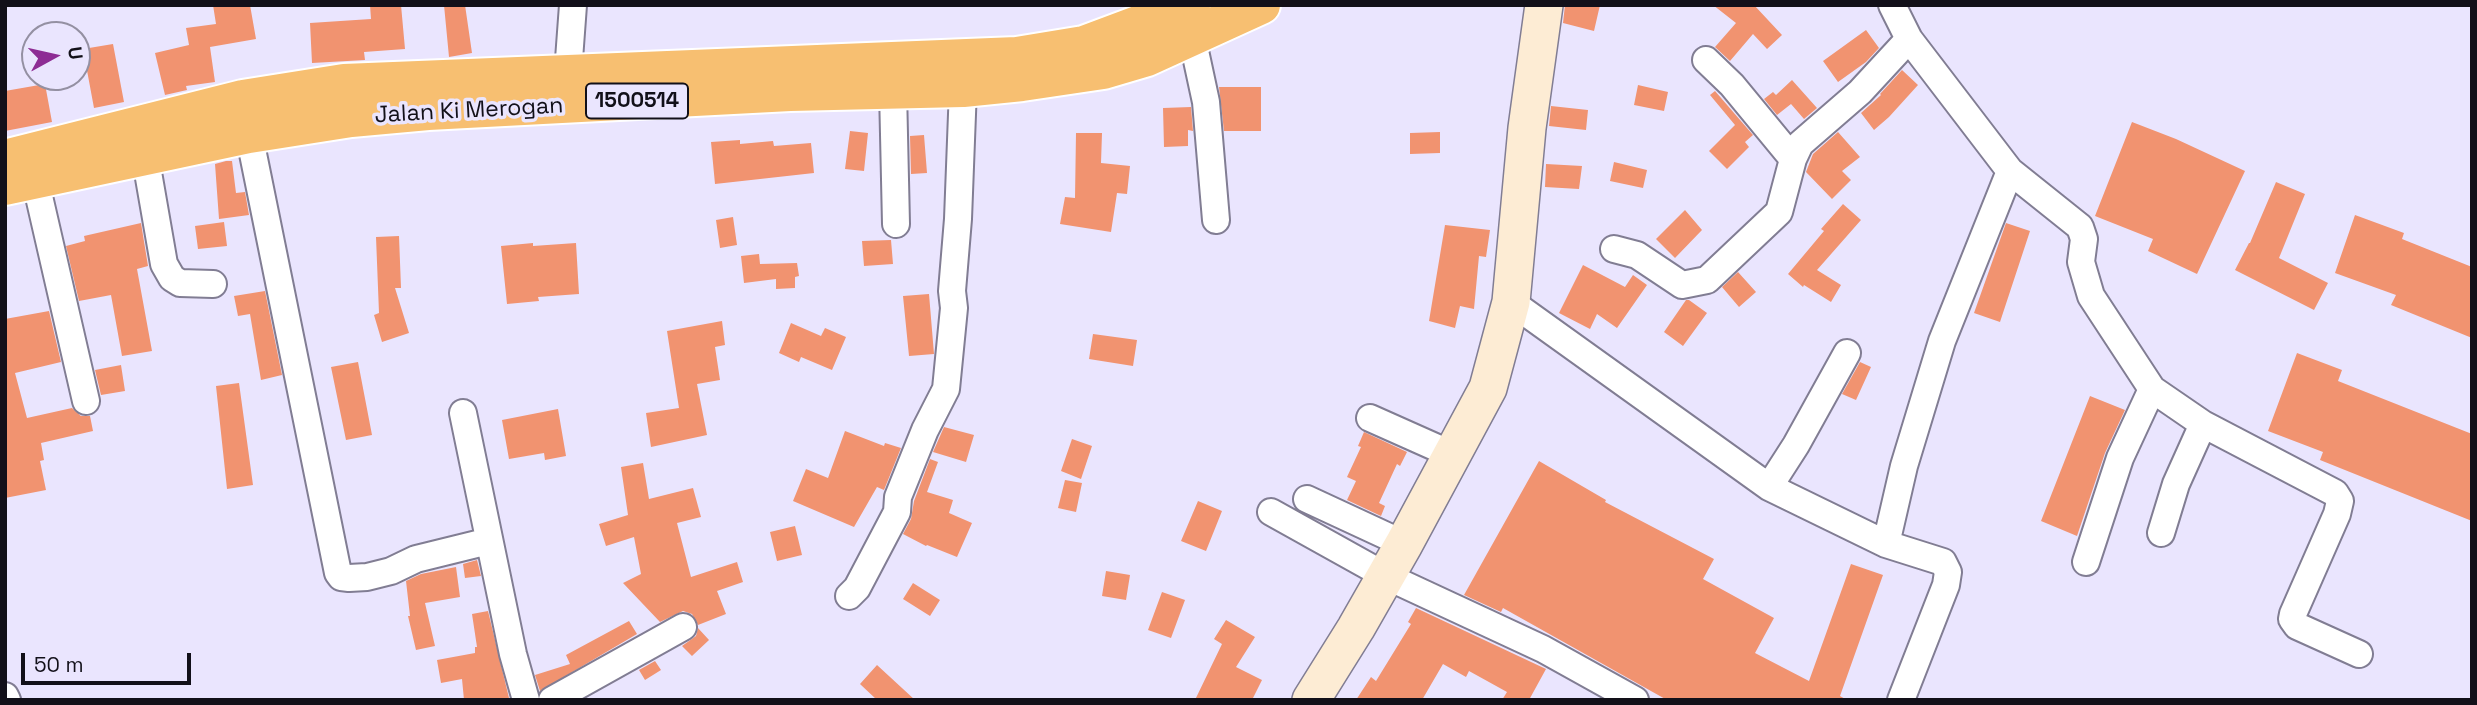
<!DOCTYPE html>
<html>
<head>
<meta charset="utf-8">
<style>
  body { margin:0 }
  #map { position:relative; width:2477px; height:705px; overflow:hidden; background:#eae5fe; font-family:"Space Grotesk",sans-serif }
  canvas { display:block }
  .frame { position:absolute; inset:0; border:7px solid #121019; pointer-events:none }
  .north { position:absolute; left:21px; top:21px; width:70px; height:70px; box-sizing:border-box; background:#eae5fe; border:2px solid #9490a2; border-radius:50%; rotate:82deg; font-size:19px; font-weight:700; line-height:28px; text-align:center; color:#121019 }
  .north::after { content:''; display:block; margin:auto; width:24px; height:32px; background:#8d2c94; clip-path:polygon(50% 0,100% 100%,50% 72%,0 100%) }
  .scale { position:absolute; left:21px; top:653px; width:170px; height:32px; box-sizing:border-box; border:4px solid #121019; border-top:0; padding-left:9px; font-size:21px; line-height:24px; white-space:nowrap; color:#121019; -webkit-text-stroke:5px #eae5fe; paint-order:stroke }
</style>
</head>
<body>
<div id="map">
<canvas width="2477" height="705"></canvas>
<div class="frame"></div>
<div class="north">U</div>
<div class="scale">50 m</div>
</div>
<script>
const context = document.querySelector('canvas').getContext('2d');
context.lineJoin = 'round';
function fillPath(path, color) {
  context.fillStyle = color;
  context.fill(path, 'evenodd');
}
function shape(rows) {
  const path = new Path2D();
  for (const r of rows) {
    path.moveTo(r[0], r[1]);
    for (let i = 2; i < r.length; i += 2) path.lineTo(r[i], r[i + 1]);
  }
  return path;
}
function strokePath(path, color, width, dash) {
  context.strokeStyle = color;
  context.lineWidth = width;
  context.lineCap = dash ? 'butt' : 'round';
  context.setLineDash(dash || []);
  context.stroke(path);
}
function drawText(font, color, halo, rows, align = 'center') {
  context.font = font + ' "Space Grotesk",sans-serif';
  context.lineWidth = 7;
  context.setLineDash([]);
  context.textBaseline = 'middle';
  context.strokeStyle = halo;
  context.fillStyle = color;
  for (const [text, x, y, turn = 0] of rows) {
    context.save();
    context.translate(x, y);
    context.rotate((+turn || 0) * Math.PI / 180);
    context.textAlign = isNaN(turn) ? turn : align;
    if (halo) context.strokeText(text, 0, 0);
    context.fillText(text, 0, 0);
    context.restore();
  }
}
const building = shape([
  [213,5,250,5,256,39,210,47,215,82,186,86,187,90,165,95,155,53,189,45,186,28,216,24],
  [370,5,401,5,405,49,364,52,365,60,312,63,310,23,371,19],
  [444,5,465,5,472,53,449,57],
  [1565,5,1600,5,1594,31,1563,23],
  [1713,5,1754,5,1782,35,1767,49,1753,34,1730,61,1715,47,1736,23],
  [1866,30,1879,48,1866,62,1838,82,1823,61],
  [113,44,124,102,94,108,83,49],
  [1902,70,1918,85,1889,117,1874,130,1861,113,1881,95,1880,94],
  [1792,80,1817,108,1804,119,1791,104,1777,115,1764,99,1773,92,1776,95],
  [45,84,52,122,5,131,5,91],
  [1638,85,1668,92,1664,111,1634,105],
  [1219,87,1261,87,1261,131,1224,131],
  [1715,91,1753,135,1745,142,1749,147,1727,169,1709,151,1735,125,1710,95],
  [1551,106,1588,110,1586,130,1549,126],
  [1191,107,1193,131,1188,130,1188,146,1164,147,1163,108],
  [2132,122,2176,139,2245,171,2197,274,2148,251,2153,239,2095,216],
  [850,131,868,133,864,171,845,169],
  [1440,132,1440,153,1410,154,1410,133],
  [1838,132,1860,157,1842,171,1851,180,1832,199,1806,172,1813,154],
  [1076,133,1102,133,1101,163,1130,166,1127,194,1117,193,1111,232,1060,224,1065,197,1075,198],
  [924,135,927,173,911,174,910,136],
  [740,140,740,144,773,141,774,146,811,143,814,173,715,184,711,142],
  [226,161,232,161,236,193,245,192,249,215,219,219,215,164],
  [1614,162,1647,170,1643,188,1610,181],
  [1546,164,1582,166,1579,189,1545,187],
  [2276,182,2305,194,2279,258,2328,283,2314,310,2235,270,2249,243,2250,243],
  [1843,204,1861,220,1817,270,1841,285,1831,302,1804,285,1803,287,1788,274,1824,231,1821,229],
  [1685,210,1702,230,1675,258,1656,239],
  [2355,215,2404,233,2402,239,2472,267,2472,338,2391,305,2396,295,2335,273],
  [733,217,737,245,720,248,716,220],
  [224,222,227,246,198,249,195,226],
  [141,223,148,266,137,269,152,351,122,356,111,295,79,301,66,246,85,241,84,236],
  [2006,223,2030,231,2000,322,1974,313],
  [1445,225,1490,230,1486,257,1479,256,1474,309,1460,306,1455,328,1429,321],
  [399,236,401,288,395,288,409,333,382,342,374,315,379,313,376,237],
  [891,240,893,264,864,266,862,241],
  [533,243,533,246,576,243,579,294,538,297,539,301,507,304,501,246],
  [759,254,760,264,797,263,799,276,795,277,795,288,776,289,776,279,744,283,741,256],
  [1583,265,1625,287,1633,275,1647,285,1617,328,1597,314,1590,329,1559,313],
  [1738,272,1756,292,1739,307,1722,287],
  [265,291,282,375,261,380,250,314,238,316,234,296],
  [929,294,934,354,909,356,903,296],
  [1686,300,1689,300,1707,313,1683,346,1664,332],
  [49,311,61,362,15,373,27,418,72,408,81,416,90,416,93,431,41,443,44,460,40,461,46,490,5,498,5,319],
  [722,321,725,345,715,347,720,380,697,384,707,435,651,447,646,413,679,408,667,331],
  [791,323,821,336,825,328,846,337,832,370,801,357,799,362,779,353],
  [1093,334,1137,340,1133,366,1089,359],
  [2297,353,2342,370,2338,381,2472,434,2472,521,2320,460,2323,452,2268,431],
  [358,362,372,435,346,440,331,367],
  [1860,362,1871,367,1856,400,1842,394],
  [121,365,125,391,101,395,95,370],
  [239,383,253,485,227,489,216,386],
  [2090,396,2125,410,2105,453,2077,536,2041,521],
  [558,409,566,456,545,460,544,453,509,459,502,420],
  [944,427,974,435,966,462,933,452],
  [845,431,884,446,885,443,901,448,884,490,877,487,854,527,793,501,806,469,828,478],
  [1364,432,1407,452,1400,466,1397,464,1379,503,1385,506,1381,516,1347,500,1356,481,1347,477,1361,447,1358,446],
  [1072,439,1092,446,1081,479,1061,471],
  [930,459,938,462,927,492,953,500,949,513,972,523,957,557,927,545,926,546,903,534,911,519,914,501],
  [1539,461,1606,500,1605,502,1714,559,1703,579,1774,618,1755,653,1809,681,1851,564,1883,575,1840,696,1847,700,1667,700,1503,608,1501,612,1464,595],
  [643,463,649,499,693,488,701,517,677,523,691,577,737,562,743,582,717,591,726,614,698,625,692,614,683,611,660,622,623,583,641,574,634,537,606,546,599,524,628,515,621,467],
  [1065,480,1082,483,1076,512,1058,508],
  [1198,501,1222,511,1206,551,1181,541],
  [795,526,802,555,777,561,770,532],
  [477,560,481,576,465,578,463,564],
  [456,567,460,597,425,603,435,646,416,650,408,616,410,616,406,581,421,574],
  [1106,571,1130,575,1126,600,1102,596],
  [913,583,940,600,930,616,903,599],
  [1162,592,1185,600,1171,638,1148,630],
  [1416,608,1546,669,1529,700,1502,700,1507,692,1469,671,1466,677,1443,664,1422,700,1356,700,1371,677,1376,681,1411,624,1408,622],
  [488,611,509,698,464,700,462,679,441,683,437,660,475,653,475,647,477,647,472,614],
  [1226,620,1255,637,1236,667,1262,680,1252,700,1195,700,1222,644,1214,639],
  [629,621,637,634,540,691,535,675,570,664,566,655],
  [698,628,709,640,692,656,682,646,696,636],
  [655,661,661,670,645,680,639,670],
  [877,665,915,700,877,700,860,684]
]);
const street = shape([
  [1892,5,1909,39,2010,171,2080,227,2084,239,2081,262,2091,296,2152,389,2203,424,2335,493,2340,501,2337,514,2293,614,2292,619,2297,626,2359,654],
  [1192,37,1206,102,1216,220],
  [1706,60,1732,85,1793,159],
  [568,73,573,5],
  [893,90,896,224],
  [249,134,338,573,341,577,349,578,367,577,391,571,416,559,489,541],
  [145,155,164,264,172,278,180,283,213,284],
  [35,179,86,401],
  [1614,249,1637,255,1682,285,1707,280,1779,212,1793,159,1800,144,1860,92,1909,39],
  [1511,302,1769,487,1886,544,1943,562,1948,572,1946,585,1901,700],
  [463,413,513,654,526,700],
  [1370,418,1453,455],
  [1769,487,1796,445,1847,353],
  [1307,499,1404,544],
  [1271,512,1386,576,1543,649,1635,700],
  [2161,533,2176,484,2203,424],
  [1886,544,1904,466,1942,341,2010,171],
  [2086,562,2120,458,2152,389],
  [849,596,857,588,897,512,898,497,925,430,946,389,954,308,952,291,958,219,963,88],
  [5,696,7,700],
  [552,700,683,627]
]);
const secondary = shape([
  [1311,700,1356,628,1404,544,1488,388,1511,302,1527,128,1544,5]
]);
const highway = shape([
  [5,159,243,99,344,83,1017,56,1084,45,1191,5],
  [5,186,249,134,351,118,428,111,790,92,963,88,1022,82,1103,70,1147,57,1261,5]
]);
const shields = [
  [637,101,102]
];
const shieldNames = [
  ["1500514",637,101]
];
const streetNames = [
  ["Jalan Ki Merogan",469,111,-3]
];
fillPath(building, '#f19370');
strokePath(street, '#817d93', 30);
strokePath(secondary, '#817d93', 40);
strokePath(highway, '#fff', 42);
strokePath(street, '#fff', 26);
strokePath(secondary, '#fdecd4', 37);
strokePath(highway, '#f7bf71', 38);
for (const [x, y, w] of shields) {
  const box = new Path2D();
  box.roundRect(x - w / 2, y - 17.5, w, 35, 5);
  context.fillStyle = '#eae5fe';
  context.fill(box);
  strokePath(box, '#121019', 2);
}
drawText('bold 21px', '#121019', null, shieldNames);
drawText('23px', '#121019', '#eae5fe', streetNames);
</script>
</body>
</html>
